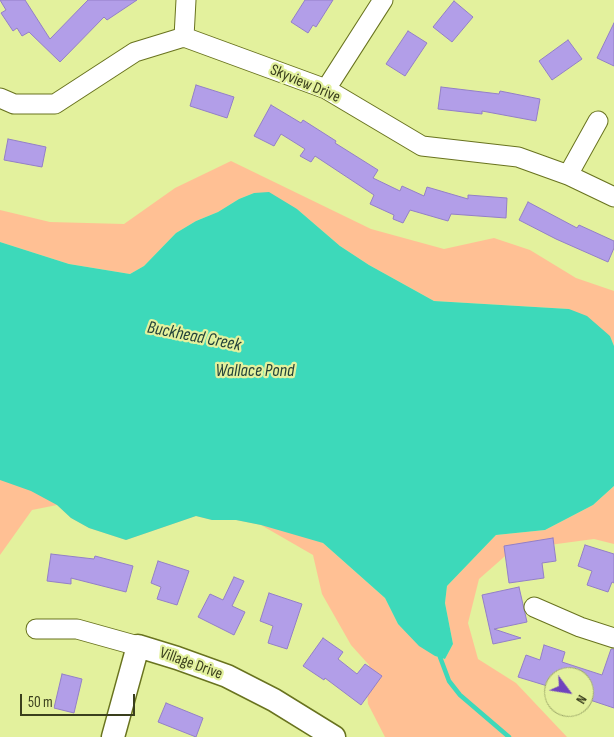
<!DOCTYPE html>
<html>
<head>
<meta charset="utf-8">
<style>
  body { margin:0 }
  #map { position:relative; width:614px; height:737px; overflow:hidden; background:#e3f19d; font-family:"Sofia Sans Condensed",sans-serif }
  canvas { display:block }
  .north { position:absolute; left:544px; top:667px; width:50px; height:50px; box-sizing:border-box; background:#e3f19d; border:1px solid #9faa6a; border-radius:50%; rotate:121deg; font-size:14px; font-weight:700; line-height:20px; text-align:center; color:#3a3f1d }
  .north::after { content:''; display:block; margin:auto; width:18px; height:22px; background:#7044bd; clip-path:polygon(50% 0,100% 100%,50% 72%,0 100%) }
  .scale { position:absolute; left:20px; top:694px; width:115px; height:22px; box-sizing:border-box; border:2px solid #3a3f1d; border-top:0; padding-left:6px; font-size:15px; line-height:18px; white-space:nowrap; color:#3a3f1d; -webkit-text-stroke:4px #e3f19d; paint-order:stroke }
</style>
</head>
<body>
<div id="map">
<canvas width="614" height="737"></canvas>
<div class="north">N</div>
<div class="scale">50 m</div>
</div>
<script>
const context = document.querySelector('canvas').getContext('2d');
context.lineJoin = 'round';
function fillPath(path, color) {
  context.fillStyle = color;
  context.fill(path, 'evenodd');
}
function shape(rows) {
  const path = new Path2D();
  for (const r of rows) {
    path.moveTo(r[0], r[1]);
    for (let i = 2; i < r.length; i += 2) path.lineTo(r[i], r[i + 1]);
  }
  return path;
}
function strokePath(path, color, width, dash) {
  context.strokeStyle = color;
  context.lineWidth = width;
  context.lineCap = dash ? 'butt' : 'round';
  context.setLineDash(dash || []);
  context.stroke(path);
}
function drawText(font, color, halo, rows, align = 'center') {
  context.font = font + ' "Sofia Sans Condensed",sans-serif';
  context.lineWidth = 4.5;
  context.setLineDash([]);
  context.textBaseline = 'middle';
  context.strokeStyle = halo;
  context.fillStyle = color;
  for (const [text, x, y, turn = 0] of rows) {
    context.save();
    context.translate(x, y);
    context.rotate((+turn || 0) * Math.PI / 180);
    context.textAlign = isNaN(turn) ? turn : align;
    if (halo) context.strokeText(text, 0, 0);
    context.fillText(text, 0, 0);
    context.restore();
  }
}
const green = shape([
  [231,161,371,229,444,249,494,238,530,250,576,278,614,291,614,346,610,336,569,309,434,301,369,265,340,246,297,209,254,193,239,199,218,212,196,221,176,233,144,266,130,274,69,264,0,242,0,210,50,222,124,224,175,188],
  [0,448,144,463,323,543,385,598,398,624,435,656,445,659,453,644,445,603,447,586,496,535,545,530,593,505,614,486,614,544,594,539,512,550,479,579,468,623,478,659,516,683,567,737,385,737,368,704,366,680,369,665,351,645,322,594,313,555,261,525,236,520,212,520,196,516,126,540,89,528,71,518,57,505,32,510,0,555]
]);
const water = shape([
  [269,192,297,209,340,246,369,265,434,301,569,309,587,316,610,336,614,346,614,486,593,505,545,530,496,535,447,586,445,603,453,644,445,659,435,656,419,646,398,624,385,598,323,543,261,525,236,520,212,520,196,516,126,540,89,528,71,518,57,505,31,491,0,480,0,242,69,264,130,274,144,266,176,233,196,221,218,212,239,199,254,193]
]);
const stream = shape([
  [441,654,440,657,449,681,460,695,509,737]
]);
const building = shape([
  [0,0,25,0,50,39,88,0,137,0,107,20,104,17,60,62,29,32,22,36,17,28,13,31,1,13,6,10,0,0],
  [305,0,333,0,316,27,313,25,308,33,291,22,305,0],
  [454,1,473,17,452,42,433,27,454,1],
  [614,23,614,66,597,58,614,23],
  [408,31,427,43,405,76,386,64,408,31],
  [568,40,582,59,552,80,539,61,568,40],
  [196,85,234,97,227,118,190,106,196,85],
  [441,87,499,94,500,91,540,99,536,121,482,111,482,114,438,109,441,87],
  [271,105,301,123,303,120,336,141,335,143,378,170,373,178,400,191,402,186,424,196,427,187,468,199,468,195,507,198,506,218,451,214,448,221,410,210,403,223,393,219,394,215,370,204,374,195,315,156,311,162,300,156,305,149,281,134,274,146,254,136,271,105],
  [8,139,46,147,42,167,4,160,8,139],
  [528,202,577,228,579,225,614,241,614,248,608,262,556,239,519,220,528,202],
  [553,538,556,561,542,563,544,578,509,583,504,546,553,538],
  [585,545,614,554,614,583,612,582,608,592,587,585,592,571,578,566,585,545],
  [51,554,94,559,95,556,133,566,126,592,71,578,71,584,47,581,51,554],
  [158,561,189,571,177,605,157,599,161,587,151,583,158,561],
  [234,577,244,581,232,606,245,612,234,635,198,617,210,594,223,600,234,577],
  [519,587,527,622,494,629,521,638,493,644,482,595,519,587],
  [269,593,302,604,287,649,268,643,273,626,260,621,269,593],
  [323,638,343,652,338,659,357,674,365,664,382,676,361,705,325,678,324,680,303,666,323,638],
  [544,645,565,652,562,662,602,675,611,649,614,649,614,708,584,698,584,677,554,677,554,688,518,677,526,655,540,660,544,645],
  [62,674,82,679,74,713,54,708,62,674],
  [166,703,203,718,196,737,158,722,166,703]
]);
const minor = shape([
  [184,37,186,0],
  [326,89,383,0],
  [0,98,14,104,55,104,135,52,184,37,326,89,422,146,518,157,568,175,614,197],
  [568,175,598,121],
  [534,607,580,627,614,638],
  [36,629,77,629,138,646]
]);
const tertiary = shape([
  [113,737,138,646,177,658,227,676,274,700,334,737]
]);
const streetNames = [
  ["Skyview Drive",305,84,23],
  ["Village Drive",191,664,20]
];
const waterNames = [
  ["Buckhead Creek",194,337,11],
  ["Wallace Pond",255,371]
];
fillPath(green, '#ffc094');
fillPath(water, '#3dd9ba');
strokePath(stream, '#3dd9ba', 4.5);
fillPath(building, '#b29ee8');
strokePath(building, '#937fc7', 1);
strokePath(minor, '#69731f', 21);
strokePath(tertiary, '#69731f', 25);
strokePath(minor, '#fff', 19);
strokePath(tertiary, '#fff', 22);
drawText('16px', '#3a3f1d', '#e3f19d', streetNames);
drawText('italic 18px', '#23423a', '#e3f19d', waterNames);
</script>
</body>
</html>
